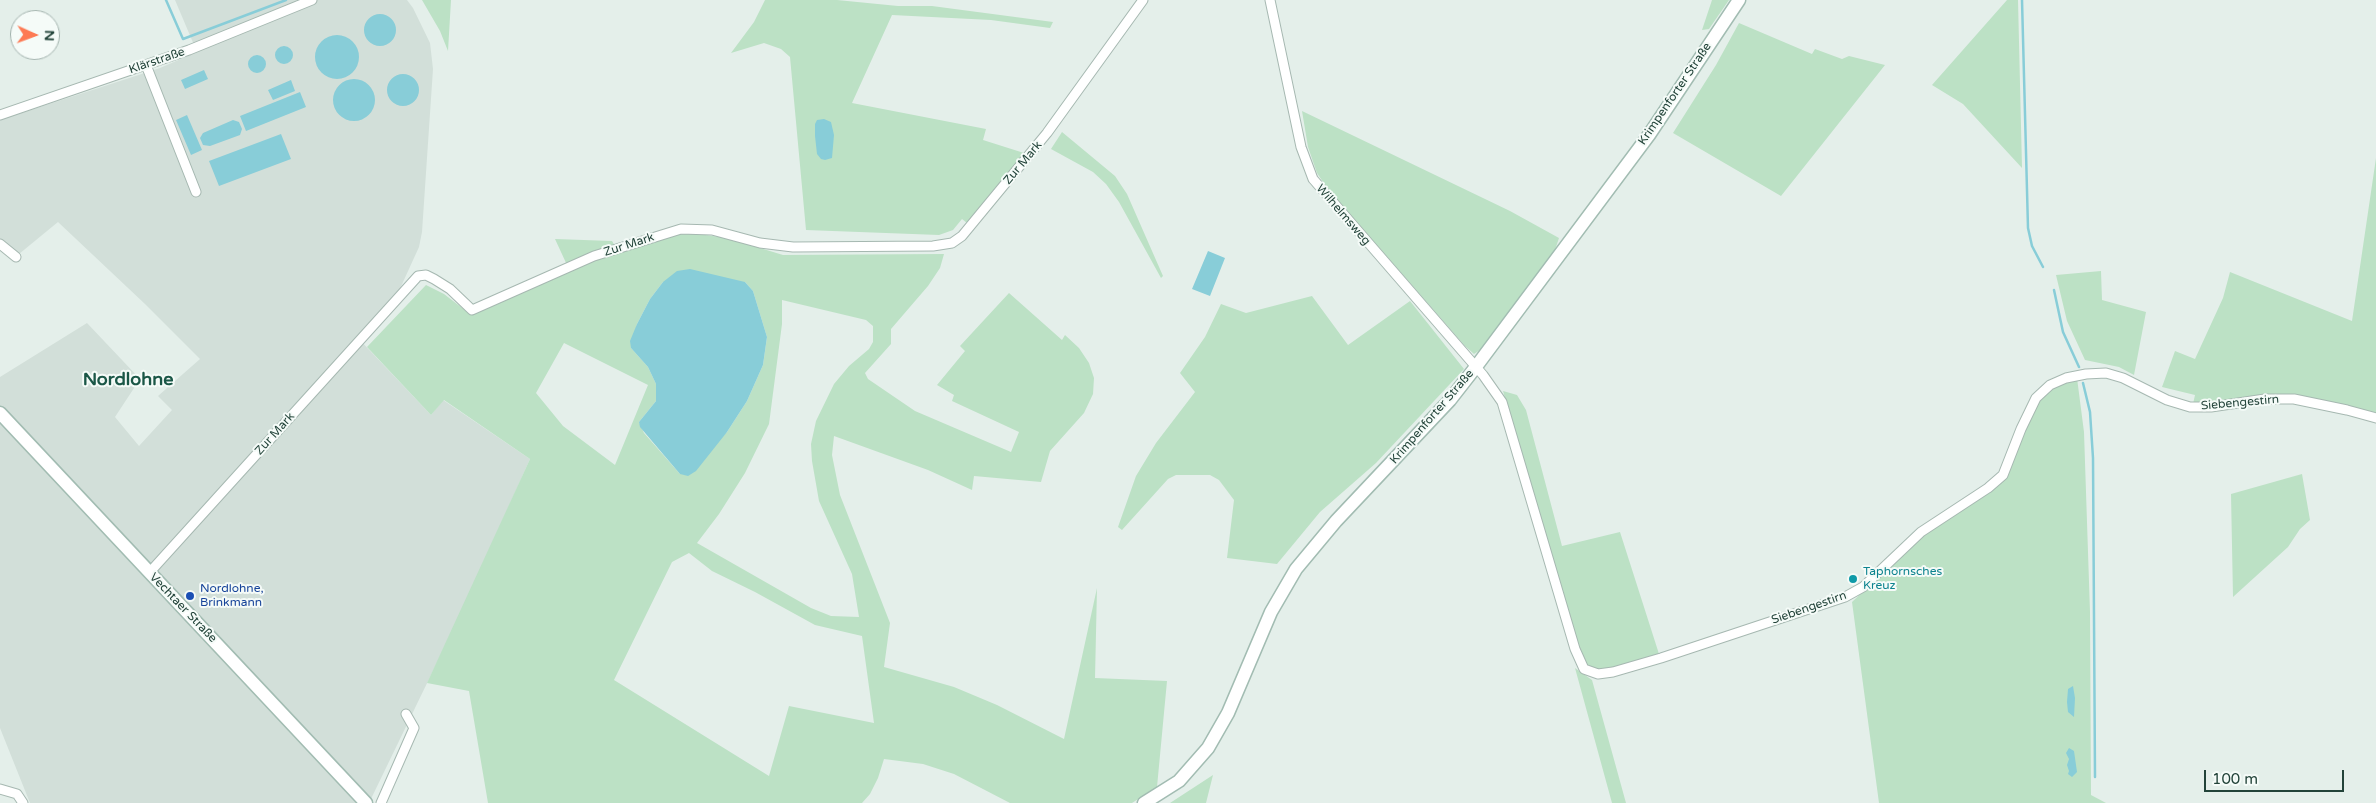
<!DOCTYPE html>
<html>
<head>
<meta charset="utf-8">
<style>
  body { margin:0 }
  #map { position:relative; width:2376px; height:803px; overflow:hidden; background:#e4efea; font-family:"Varela Round",sans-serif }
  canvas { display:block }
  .north { position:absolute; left:10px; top:10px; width:50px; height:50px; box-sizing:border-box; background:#f5fbf8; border:1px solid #a1b1ac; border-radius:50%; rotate:92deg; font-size:14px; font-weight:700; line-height:20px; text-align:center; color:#224339 }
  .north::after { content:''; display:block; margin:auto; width:18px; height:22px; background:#fd7a54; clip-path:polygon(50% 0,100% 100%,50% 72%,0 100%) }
  .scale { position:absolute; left:2204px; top:770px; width:140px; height:22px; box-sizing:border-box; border:2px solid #224339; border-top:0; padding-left:6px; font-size:15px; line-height:18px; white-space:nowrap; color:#224339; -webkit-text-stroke:4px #f5fbf8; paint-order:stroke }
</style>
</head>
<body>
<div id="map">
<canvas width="2376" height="803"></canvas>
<div class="north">N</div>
<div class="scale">100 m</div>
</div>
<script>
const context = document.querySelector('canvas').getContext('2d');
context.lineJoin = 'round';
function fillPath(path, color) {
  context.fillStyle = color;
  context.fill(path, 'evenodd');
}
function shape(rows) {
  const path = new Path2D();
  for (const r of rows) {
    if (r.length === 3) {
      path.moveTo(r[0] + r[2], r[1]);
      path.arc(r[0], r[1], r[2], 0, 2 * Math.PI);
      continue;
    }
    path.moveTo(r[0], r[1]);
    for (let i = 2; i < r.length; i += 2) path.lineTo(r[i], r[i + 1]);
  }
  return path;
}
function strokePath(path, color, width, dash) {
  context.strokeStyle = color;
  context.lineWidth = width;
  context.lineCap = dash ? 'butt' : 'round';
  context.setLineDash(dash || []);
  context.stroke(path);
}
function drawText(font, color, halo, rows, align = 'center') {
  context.font = font + ' "Varela Round",sans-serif';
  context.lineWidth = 4;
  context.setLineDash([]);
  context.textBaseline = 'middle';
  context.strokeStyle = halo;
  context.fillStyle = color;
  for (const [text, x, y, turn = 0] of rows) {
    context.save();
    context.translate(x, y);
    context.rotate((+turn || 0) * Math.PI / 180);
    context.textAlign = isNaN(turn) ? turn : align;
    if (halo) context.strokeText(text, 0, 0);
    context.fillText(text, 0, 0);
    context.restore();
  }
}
const built = shape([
  [175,0,407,0,413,8,430,43,433,69,422,232,419,247,398,293,357,337,431,415,443,400,530,459,460,615,369,803,30,803,0,728,0,377,87,323,140,379,115,417,139,446,172,410,158,396,200,359,145,304,58,222,19,254,0,239,0,120,160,68,197,52]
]);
const green = shape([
  [422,0,451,0,448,51,440,31],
  [765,0,837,0,898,6,932,6,1053,22,1050,28,991,20,892,15,852,103,986,129,983,140,1024,153,967,223,962,219,953,230,939,235,806,230,790,57,781,49,764,43,731,53,754,22],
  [1712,0,1729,0,1709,29,1702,30],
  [2007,0,2018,0,2022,168,1963,104,1932,85],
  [1739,23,1812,54,1815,49,1842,59,1849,56,1885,65,1781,196,1673,133,1716,65],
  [1302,111,1510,211,1559,238,1555,250,1480,350,1474,354,1465,346,1327,188,1317,173,1308,147],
  [1062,132,1115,176,1127,194,1163,276,1161,278,1119,202,1106,184,1093,172,1051,149],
  [2376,158,2376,413,2295,395,2193,404,2195,395,2162,387,2175,351,2195,359,2223,298,2230,272,2352,321],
  [684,232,727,238,783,255,944,254,940,268,928,286,891,329,891,344,865,373,868,379,915,411,1011,452,1019,432,952,401,954,395,937,385,965,351,960,346,1009,293,1062,340,1065,335,1079,348,1089,363,1094,378,1093,394,1084,413,1050,451,1041,482,974,476,972,490,928,470,834,436,832,455,840,495,890,623,884,667,954,687,997,705,1064,739,1097,588,1095,678,1167,681,1157,787,1132,803,1010,803,954,774,923,764,884,759,878,778,870,794,862,803,488,803,469,691,427,683,530,459,444,400,431,415,367,347,426,285,444,294,470,314,595,260],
  [663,282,745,282,753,291,767,337,763,365,747,401,727,432,680,474,644,433,639,422,656,401,656,384,648,367,631,348,637,324,650,299],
  [782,300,866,320,873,326,873,342,869,349,849,366,834,384,816,421,811,444,812,461,819,501,852,574,859,617,831,616,811,608,697,543,719,514,745,473,769,424,782,324],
  [564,343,648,385,615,465,563,426,536,393],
  [689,553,712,571,755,592,815,625,862,636,874,723,789,706,769,776,614,680,672,562],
  [555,239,612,241,615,246,567,265],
  [2101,271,2102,300,2146,312,2134,375,2119,367,2085,360,2067,321,2056,275],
  [1312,296,1348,345,1410,301,1464,369,1376,463,1320,512,1277,564,1227,558,1234,500,1219,480,1210,475,1176,475,1168,479,1122,530,1118,527,1136,476,1156,443,1195,392,1180,373,1205,337,1221,304,1246,313],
  [2077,378,2084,432,2090,612,2091,795,2106,803,1879,803,1852,602,1922,536,1991,491,2024,430,2038,400,2053,387],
  [1503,391,1517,395,1526,410,1562,546,1620,532,1659,654,1612,669,1598,670,1587,666,1581,656],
  [2302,474,2310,520,2300,529,2288,547,2233,597,2231,494],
  [1575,668,1592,680,1626,803,1612,803],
  [1213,775,1206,803,1170,803]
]);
const water = shape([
  [380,30,16],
  [337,57,22],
  [284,55,9],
  [257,64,9],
  [204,70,208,79,185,89,181,80],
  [403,90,16],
  [354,100,21],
  [291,80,295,91,273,100,268,90],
  [300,92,306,107,246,131,240,116],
  [187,115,202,150,191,155,176,120],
  [824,119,831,122,834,135,832,158,825,160,821,159,817,154,815,136,815,124,817,120],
  [233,120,239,122,242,129,240,135,210,146,203,145,200,138,203,133],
  [281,134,291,159,219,186,209,161],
  [1208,251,1225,258,1210,296,1192,289],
  [690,269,745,282,753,291,767,337,763,365,747,401,727,432,696,471,688,476,680,474,640,427,639,422,656,401,656,384,648,367,631,348,630,341,637,324,650,299,663,282,677,271],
  [2073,686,2075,698,2074,717,2068,712,2067,702,2068,689],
  [2069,748,2074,751,2077,772,2072,777,2068,774,2069,771,2067,765,2069,759,2066,753]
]);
const stream = shape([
  [166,0,183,39,286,0],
  [2022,0,2028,228,2032,246,2043,267],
  [2054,290,2063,332,2079,367],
  [2083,383,2090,412,2093,458,2095,777]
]);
const street = shape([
  [1270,0,1301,147,1313,179,1483,375,1502,402,1575,649,1584,669,1598,674,1613,672,1661,658,1845,597,1863,587,1921,532,1988,488,2003,475,2021,429,2036,398,2050,385,2066,378,2086,374,2106,373,2123,378,2167,400,2190,407,2211,407,2265,399,2294,399,2347,410,2376,418],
  [146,65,196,192],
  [0,115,189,50,312,0],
  [0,244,16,257],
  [149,573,418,276,426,275,434,279,450,289,472,310,594,256,681,229,712,230,760,243,793,247,933,246,952,243,962,236,1047,133,1143,0],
  [0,789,17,794,23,803],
  [381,803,414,728,406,714]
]);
const secondary = shape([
  [0,413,366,803],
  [1144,803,1179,781,1208,748,1228,713,1271,612,1296,569,1336,521,1450,400,1475,368,1649,135,1739,0]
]);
const markers = [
  [1853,579,5,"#0f9aa8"],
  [190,596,5,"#1a4fb4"]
];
const streetNames = [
  ["Klärstraße",157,61,-19],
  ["Krimpenforter Straße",1675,94,-56],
  ["Zur Mark",1023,163,-50],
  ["Wilhelmsweg",1343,215,49],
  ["Zur Mark",629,245,-18],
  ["Siebengestirn",2240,403,-5],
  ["Krimpenforter Straße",1432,417,-49],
  ["Zur Mark",275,434,-48],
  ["Vechtaer Straße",183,608,46],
  ["Siebengestirn",1809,608,-19]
];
const cultureNames = [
  ["Taphornsches",1863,572],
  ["Kreuz",1863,586]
];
const transitNames = [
  ["Nordlohne,",200,589],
  ["Brinkmann",200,603]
];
const districtNames = [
  ["Nordlohne",128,380]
];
fillPath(built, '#d2dfd9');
fillPath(green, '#bce1c5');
fillPath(water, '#88cdd8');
strokePath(stream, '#88cdd8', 2.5);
strokePath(street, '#a6b8b1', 11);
strokePath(secondary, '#a2bcb2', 15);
strokePath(street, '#fff', 9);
strokePath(secondary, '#fff', 12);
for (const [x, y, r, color] of markers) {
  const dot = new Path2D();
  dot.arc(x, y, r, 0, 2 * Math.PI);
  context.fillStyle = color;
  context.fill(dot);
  strokePath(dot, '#f5fbf8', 2);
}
drawText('12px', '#224339', '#f5fbf8', streetNames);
drawText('12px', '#0d838f', '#f5fbf8', cultureNames, 'left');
drawText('12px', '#164399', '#f5fbf8', transitNames, 'left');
drawText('bold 18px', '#1b5747', '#f5fbf8', districtNames);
</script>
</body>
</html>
